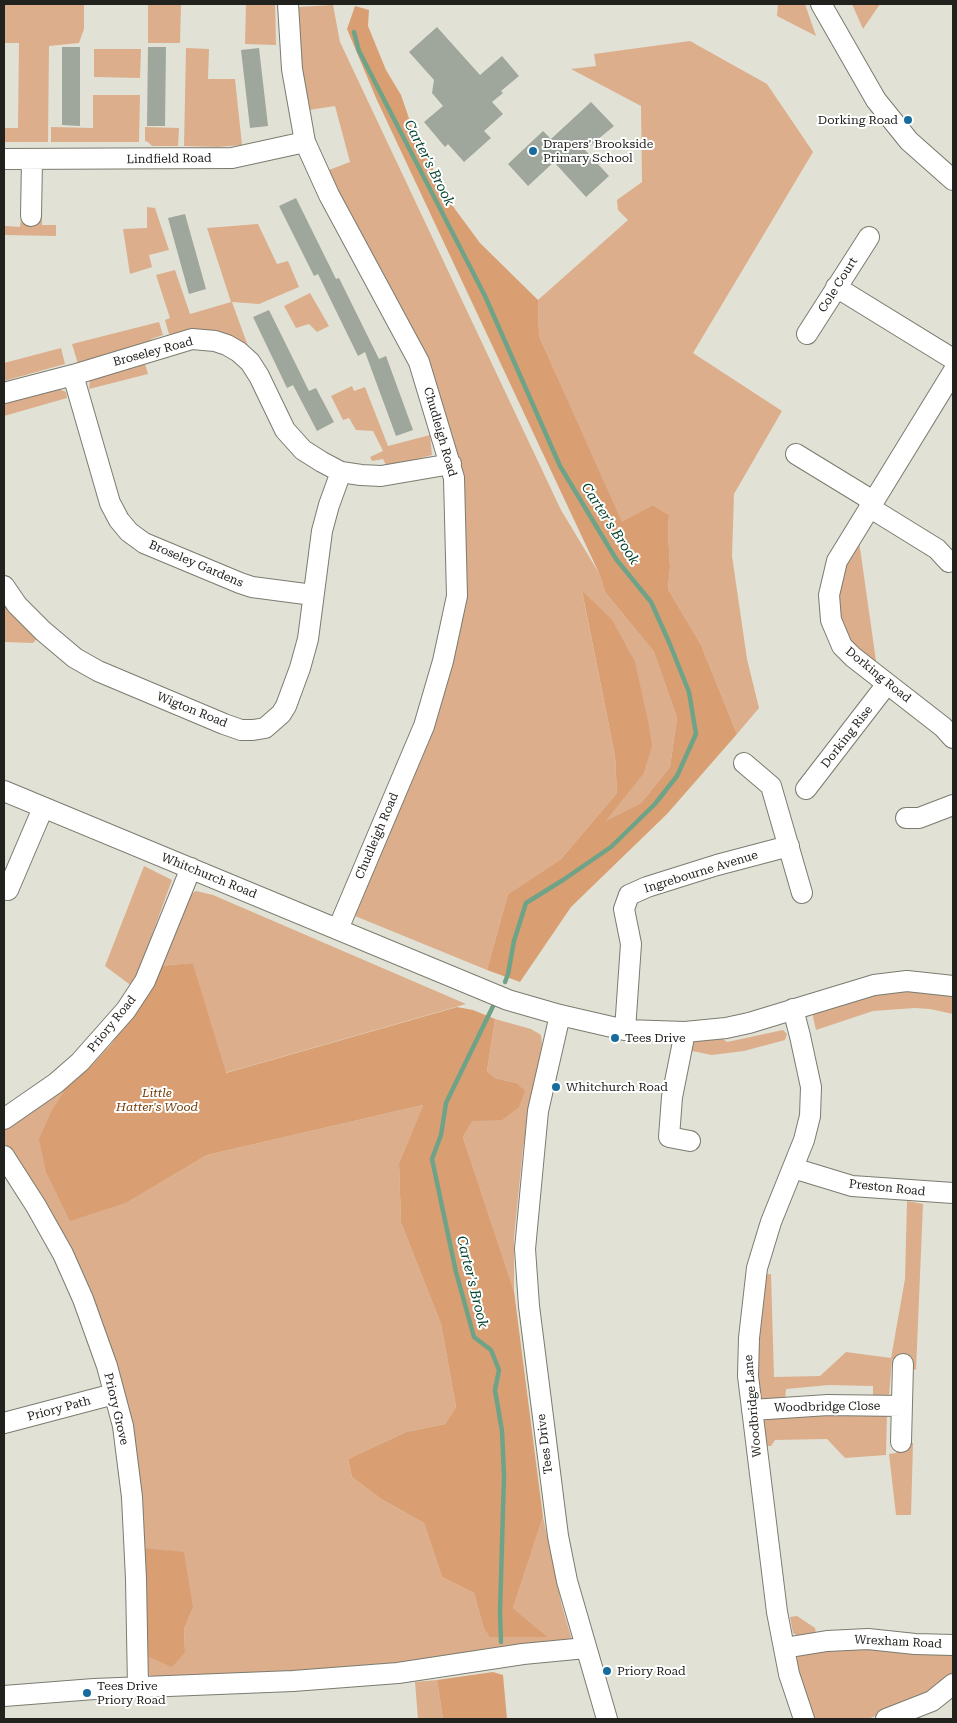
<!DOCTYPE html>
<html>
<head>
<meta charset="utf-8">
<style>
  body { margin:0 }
  #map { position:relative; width:957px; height:1723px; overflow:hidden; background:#e1e2d5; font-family:"Roboto Serif",serif }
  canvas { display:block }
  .frame { position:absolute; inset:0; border:5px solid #21211d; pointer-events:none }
</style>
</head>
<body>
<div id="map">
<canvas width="957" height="1723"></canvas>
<div class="frame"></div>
</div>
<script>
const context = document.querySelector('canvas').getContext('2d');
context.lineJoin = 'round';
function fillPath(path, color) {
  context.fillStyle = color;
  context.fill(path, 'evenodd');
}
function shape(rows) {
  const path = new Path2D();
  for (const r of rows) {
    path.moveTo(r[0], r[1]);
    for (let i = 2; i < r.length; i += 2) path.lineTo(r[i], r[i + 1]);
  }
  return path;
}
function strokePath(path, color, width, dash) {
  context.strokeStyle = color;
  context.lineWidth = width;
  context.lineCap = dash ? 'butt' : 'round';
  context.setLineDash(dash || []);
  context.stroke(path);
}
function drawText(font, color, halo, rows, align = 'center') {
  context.font = font + ' "Roboto Serif",serif';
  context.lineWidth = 4;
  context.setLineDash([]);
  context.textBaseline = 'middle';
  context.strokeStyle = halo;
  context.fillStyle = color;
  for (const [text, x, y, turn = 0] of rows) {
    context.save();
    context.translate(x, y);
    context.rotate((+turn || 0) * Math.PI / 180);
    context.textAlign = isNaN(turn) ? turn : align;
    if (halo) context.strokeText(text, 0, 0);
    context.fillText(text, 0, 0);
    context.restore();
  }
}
const green = shape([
  [4,4,84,4,84,29,79,43,49,46,48,142,4,142,4,128,18,128,19,43,4,43],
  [246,4,275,4,276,45,245,44],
  [778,4,805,4,816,36,777,16],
  [852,4,880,4,863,29],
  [148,5,181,5,180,43,148,43],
  [333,5,340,42,561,510,599,573,605,592,654,652,677,718,670,767,641,803,605,822,643,775,611,618,582,592,615,756,617,793,561,859,508,894,487,970,355,916,422,750,446,684,461,476,326,171,350,162,335,106,309,110,303,85,298,7],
  [690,41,767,84,813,152,693,353,782,411,734,494,732,556,747,659,759,708,737,734,701,645,668,589,670,567,668,531,669,515,653,505,622,523,539,336,538,300,628,220,618,210,617,200,642,182,641,106,571,69,596,66,594,54],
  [186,48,209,49,208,79,235,79,242,145,218,147,184,146],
  [94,49,141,49,140,78,94,77],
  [93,95,140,95,139,142,51,142,51,127,93,128],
  [145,127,179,128,178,146,152,146,148,142,145,141],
  [147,207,155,208,169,250,149,255,152,267,130,274,123,229,147,228],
  [21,218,42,218,42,225,56,225,56,236,5,235,5,226,20,227],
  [258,224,277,264,288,261,299,287,259,304,232,302,249,349,189,332,169,334,165,320,170,318,156,275,175,270,190,314,231,302,207,228],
  [310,293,329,326,317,332,309,324,296,328,284,306],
  [159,322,163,335,151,339,152,344,78,364,72,344],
  [61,348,65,364,4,381,4,363],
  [145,364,148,374,89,389,90,380],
  [352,386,354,391,365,387,388,446,430,435,432,455,387,467,383,459,372,461,370,457,383,451,373,431,356,430,349,418,343,420,331,396],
  [59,389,66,392,67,398,4,416,4,404],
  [859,541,877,668,860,655,841,627,838,592,845,569],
  [4,597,40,635,33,643,4,642],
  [144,866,172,880,133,987,105,966],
  [196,891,213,895,466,1004,225,1073,193,963,159,966,189,895],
  [911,991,936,993,953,996,953,1014,930,1009,915,1008,873,1011,816,1030,812,1012,882,992],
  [495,1019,531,1029,541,1035,542,1044,523,1148,514,1238,514,1291,463,1137,472,1120,516,1083,495,1078,487,1071],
  [783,1030,787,1034,785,1040,744,1051,712,1055,692,1051,695,1039,723,1039,727,1042],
  [65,1089,53,1108,128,1202,207,1155,423,1105,399,1163,401,1223,441,1324,456,1407,445,1424,406,1432,348,1459,352,1477,381,1499,424,1523,442,1577,474,1593,483,1626,548,1637,513,1608,543,1517,562,1606,572,1640,464,1658,192,1679,151,1676,146,1672,145,1655,185,1652,184,1629,193,1608,143,1548,135,1464,65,1243,4,1143,4,1131,6,1127],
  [907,1201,923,1204,916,1370,892,1359,889,1396,873,1397,873,1386,829,1385,786,1389,785,1401,760,1402,754,1391,761,1275,771,1274,774,1377,820,1376,846,1352,891,1358,905,1279],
  [887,1413,886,1455,845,1458,827,1439,775,1440,771,1446,762,1446,759,1426,764,1418,774,1416],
  [901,1442,913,1443,911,1515,896,1515,889,1454,896,1453],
  [797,1616,815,1628,816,1634,798,1636,793,1633,790,1617],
  [837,1646,953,1652,953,1676,935,1691,868,1719,811,1719,796,1661,799,1654],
  [437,1680,443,1719,418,1719,415,1682]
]);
const forest = shape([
  [355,6,369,10,368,26,386,70,401,95,414,133,433,169,438,186,480,243,538,300,539,336,622,522,653,505,669,515,668,531,670,567,668,589,701,645,737,734,667,814,571,907,520,982,487,970,508,894,561,859,617,793,615,756,582,591,611,618,635,662,648,721,652,746,643,775,606,821,641,803,670,767,677,718,654,652,605,592,599,573,376,98,347,29],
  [193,963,226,1073,457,1007,473,1010,495,1019,487,1071,495,1078,516,1083,525,1091,519,1107,502,1120,472,1121,463,1137,514,1291,543,1517,513,1608,548,1637,490,1637,483,1626,474,1593,442,1577,424,1523,381,1499,352,1477,348,1459,406,1432,445,1424,456,1407,441,1324,401,1223,399,1163,423,1105,207,1155,128,1202,70,1221,46,1172,39,1139,53,1108,65,1089,90,1067,112,1043,149,987,159,966],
  [143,1548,184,1552,193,1608,184,1629,185,1652,172,1667,145,1655],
  [493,1672,503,1675,507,1719,443,1719,437,1680]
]);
const stream = shape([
  [354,32,359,51,485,296,560,466,616,559,651,602,669,642,689,692,696,734,677,776,655,804,611,847,563,880,526,903,514,941,508,974,505,982],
  [496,1000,446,1103,441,1135,432,1159,456,1272,474,1337,491,1350,499,1370,495,1390,502,1431,504,1476,500,1612,501,1642]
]);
const building = shape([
  [437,27,480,75,502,56,519,76,501,91,503,93,492,102,503,114,484,131,491,138,464,162,448,144,445,147,424,122,443,106,432,93,434,80,409,52],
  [62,47,80,47,80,126,62,125],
  [148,47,166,47,165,126,147,126],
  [259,48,268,126,250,128,241,50],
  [591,102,614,126,585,150,609,176,586,197,554,162,528,186,508,164,543,131,551,139],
  [296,198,336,279,339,278,379,359,386,356,413,430,396,436,365,352,358,356,318,274,314,276,279,206],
  [185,214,206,289,189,294,168,218],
  [269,310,309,391,316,388,334,422,317,431,293,385,287,388,253,317]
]);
const minor = shape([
  [288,4,292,69,305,142,329,195,419,362,454,478,457,596,443,661,424,726,338,929],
  [821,4,876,100,909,141,953,180],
  [4,159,232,158,305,142],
  [31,216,32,160],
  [836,287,953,359],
  [807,334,869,237],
  [953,372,837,561,829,595,831,620,842,646,853,657,943,727,953,738],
  [73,375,110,503,119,520,129,532,144,543,240,583,252,587,313,595],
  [4,393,73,375,192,339,215,341,227,345,239,352,250,362,259,376,285,430,303,450,322,462,341,472,361,475,381,476,451,464],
  [796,454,873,501],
  [869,507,937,549,949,562],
  [4,586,17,605,43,631,75,658,98,671,224,724,241,730,253,730,265,728,281,714,286,706,300,668,308,639,322,531,329,505,341,472],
  [744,763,771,786,802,893],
  [806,789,887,684],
  [4,791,508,1000,560,1015,625,1030,685,1032,726,1028,749,1023,874,985,907,981,953,986],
  [906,818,919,818,953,805],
  [8,890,43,808],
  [793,1009,800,1036,811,1087,810,1116,804,1140,771,1222,757,1268,749,1338,748,1376,777,1612,789,1674,804,1719],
  [560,1015,538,1111,525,1249,529,1306,558,1536,567,1581,607,1719],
  [625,1030,631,944,624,909,629,895,647,887,717,865,789,846],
  [685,1032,672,1097,669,1137,690,1141],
  [4,1119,56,1083,80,1062,126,1010,145,981,191,868],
  [4,1156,36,1206,63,1254,83,1299,107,1366,123,1426,132,1497,136,1579,138,1687],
  [793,1168,852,1186,953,1193],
  [752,1410,828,1405,902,1406],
  [4,1423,114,1394],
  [901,1442,903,1364],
  [784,1648,827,1641,868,1639,915,1644,953,1645],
  [4,1696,94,1689,293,1681,398,1673,523,1654,586,1648],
  [886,1719,932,1701,953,1684]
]);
const markers = [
  [908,120,5,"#176c9d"],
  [533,151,5,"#176c9d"],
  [615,1038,5,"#176c9d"],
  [556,1087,5,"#176c9d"],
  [607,1671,5,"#176c9d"],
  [87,1693,5,"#176c9d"]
];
const poiNames = [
  ["Dorking Road",898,120,"right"],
  ["Drapers' Brookside",543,144],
  ["Primary School",543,158],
  ["Tees Drive",625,1038],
  ["Whitchurch Road",566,1087],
  ["Priory Road",617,1671],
  ["Tees Drive",97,1686],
  ["Priory Road",97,1700]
];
const streetNames = [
  ["Lindfield Road",169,159,-1],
  ["Cole Court",838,285,-58],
  ["Broseley Road",153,352,-15],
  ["Chudleigh Road",440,432,74],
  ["Broseley Gardens",196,564,23],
  ["Dorking Road",878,675,39],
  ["Wigton Road",192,710,22],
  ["Dorking Rise",847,737,-52],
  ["Chudleigh Road",377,836,-67],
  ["Ingrebourne Avenue",701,872,-17],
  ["Whitchurch Road",209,876,22],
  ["Priory Road",112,1024,-51],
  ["Preston Road",887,1188,6],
  ["Woodbridge Lane",753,1406,-95],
  ["Woodbridge Close",827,1407,-1],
  ["Priory Path",59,1409,-15],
  ["Priory Grove",116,1409,77],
  ["Tees Drive",545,1444,-97],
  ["Wrexham Road",898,1642,3]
];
const parkNames = [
  ["Little",157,1093],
  ["Hatter's Wood",157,1107]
];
const waterNames = [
  ["Carter's Brook",429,163,63],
  ["Carter's Brook",610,524,57],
  ["Carter's Brook",472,1282,76]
];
fillPath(green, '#dcae8c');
fillPath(forest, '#d99f73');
strokePath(stream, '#6fa388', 4.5);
fillPath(building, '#9fa69c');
strokePath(minor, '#7b7b70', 22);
strokePath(minor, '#fff', 20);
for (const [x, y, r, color] of markers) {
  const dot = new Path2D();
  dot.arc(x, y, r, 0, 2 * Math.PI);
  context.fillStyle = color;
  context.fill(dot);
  strokePath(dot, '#fff', 2);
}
drawText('12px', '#21211d', '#fff', poiNames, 'left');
drawText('12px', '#21211d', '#fff', streetNames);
drawText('italic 12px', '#703a03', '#fff', parkNames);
drawText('italic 14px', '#06452e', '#fff', waterNames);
</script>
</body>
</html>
